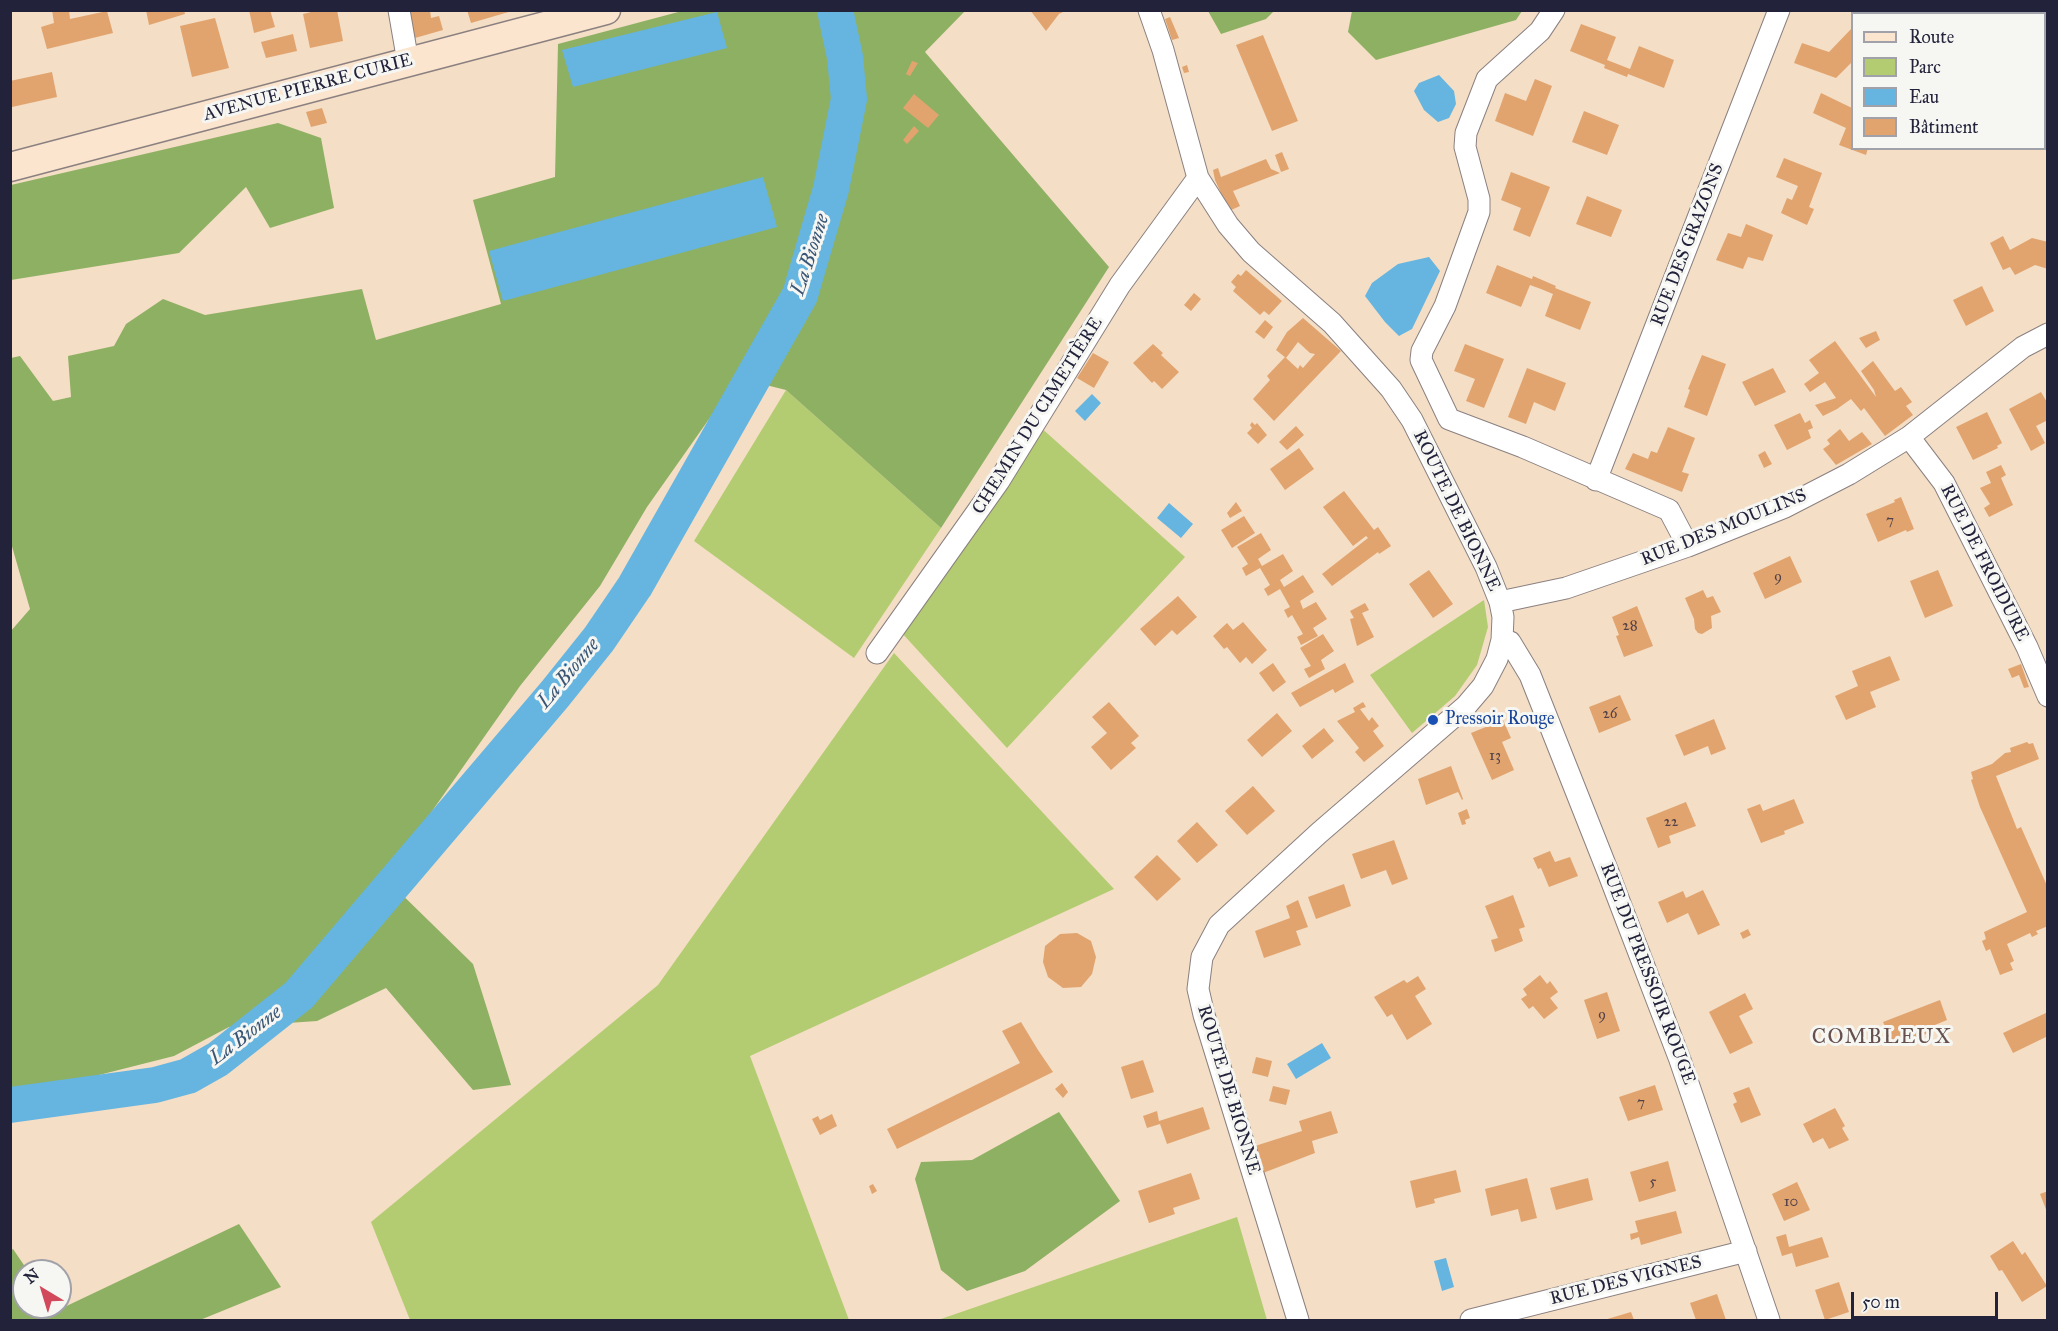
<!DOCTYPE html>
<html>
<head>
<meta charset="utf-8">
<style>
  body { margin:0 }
  #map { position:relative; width:2058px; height:1331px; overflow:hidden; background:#f4dec5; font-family:"IM FELL Great Primer",serif }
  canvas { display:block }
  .frame { position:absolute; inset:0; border:12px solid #22223b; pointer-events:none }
  .legend { position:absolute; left:1851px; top:12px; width:195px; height:138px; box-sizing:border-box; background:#f6f6f2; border:2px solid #a1a1a9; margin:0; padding:8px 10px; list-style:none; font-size:18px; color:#22223b }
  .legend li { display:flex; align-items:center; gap:12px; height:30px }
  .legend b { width:30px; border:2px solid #a1a1a9 }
  .north { position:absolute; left:12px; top:1259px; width:60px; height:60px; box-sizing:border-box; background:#f6f6f2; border:2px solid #a1a1a9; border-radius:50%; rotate:322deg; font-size:16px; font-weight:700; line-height:24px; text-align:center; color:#22223b }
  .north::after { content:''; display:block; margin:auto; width:21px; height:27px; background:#d1495b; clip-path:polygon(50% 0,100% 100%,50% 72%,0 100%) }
  .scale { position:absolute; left:1851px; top:1292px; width:147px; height:27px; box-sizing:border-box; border:3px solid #22223b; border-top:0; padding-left:8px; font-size:18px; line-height:21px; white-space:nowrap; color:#22223b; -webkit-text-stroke:4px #f6f6f2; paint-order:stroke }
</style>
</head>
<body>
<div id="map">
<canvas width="2058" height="1331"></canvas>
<div class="frame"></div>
<ul class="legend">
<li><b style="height:8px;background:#fce5cf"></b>Route</li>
<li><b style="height:16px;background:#b3cc71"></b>Parc</li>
<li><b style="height:16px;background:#65b5e0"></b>Eau</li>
<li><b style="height:16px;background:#e1a46f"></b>Bâtiment</li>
</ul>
<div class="north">N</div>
<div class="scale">50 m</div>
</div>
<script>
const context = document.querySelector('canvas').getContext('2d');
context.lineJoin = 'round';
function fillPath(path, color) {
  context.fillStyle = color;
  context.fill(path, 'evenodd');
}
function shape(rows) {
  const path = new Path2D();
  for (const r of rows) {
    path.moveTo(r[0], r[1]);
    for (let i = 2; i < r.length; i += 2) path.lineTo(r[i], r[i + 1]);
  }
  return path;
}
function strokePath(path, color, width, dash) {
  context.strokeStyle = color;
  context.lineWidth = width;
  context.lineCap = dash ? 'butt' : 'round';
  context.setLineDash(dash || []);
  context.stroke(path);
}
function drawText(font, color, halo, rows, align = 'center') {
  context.font = font + ' "IM FELL Great Primer",serif';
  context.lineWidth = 6;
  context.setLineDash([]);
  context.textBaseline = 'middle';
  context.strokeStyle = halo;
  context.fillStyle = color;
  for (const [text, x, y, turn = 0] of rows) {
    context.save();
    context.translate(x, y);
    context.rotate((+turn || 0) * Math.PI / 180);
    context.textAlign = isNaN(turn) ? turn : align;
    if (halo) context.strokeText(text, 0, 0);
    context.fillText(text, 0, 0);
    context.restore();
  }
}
const green = shape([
  [786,390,941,528,854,658,694,541],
  [1038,425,1185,557,1007,748,901,632],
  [1484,600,1488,627,1477,665,1455,696,1412,733,1370,675],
  [894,653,1114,889,750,1056,849,1320,410,1320,371,1222,658,985],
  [1237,1217,1267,1320,938,1320]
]);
const forest = shape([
  [682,11,965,11,925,52,1109,267,941,528,786,390,738,378,647,507,600,586,520,686,385,878,473,964,511,1085,473,1090,386,988,317,1021,229,1027,174,1056,87,1078,11,1090,10,632,30,609,11,543,11,358,20,356,53,401,71,397,68,356,114,346,126,324,163,299,205,315,362,289,376,340,501,304,473,200,555,177,558,44],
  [1208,11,1274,11,1266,19,1221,34],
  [1352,11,1352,10,1522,11,1516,20,1376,60,1348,32],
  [278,123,321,138,334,208,270,228,246,187,179,253,11,280,11,185],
  [1059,1112,1120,1201,1025,1271,967,1291,941,1270,915,1179,921,1162,972,1160],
  [239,1224,281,1287,200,1320,11,1320,11,1250,13,1249,28,1271,24,1271,24,1307,53,1307,56,1311]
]);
const water = shape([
  [717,12,727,48,573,87,562,50],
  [1439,75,1454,91,1456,104,1449,118,1438,122,1424,110,1414,91,1419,83],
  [763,177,777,227,503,301,489,251],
  [1429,257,1440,271,1412,329,1399,336,1385,322,1365,296,1372,283,1398,264],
  [1092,394,1101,403,1085,421,1075,411],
  [1169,503,1193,524,1181,538,1157,518],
  [1322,1043,1331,1058,1296,1079,1287,1064],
  [1446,1258,1454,1287,1442,1291,1434,1261]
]);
const river = shape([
  [10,1105,155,1085,188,1076,218,1059,299,995,555,694,599,639,635,586,800,295,831,189,849,99,845,57,835,10]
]);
const building = shape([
  [52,10,69,10,70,19,107,11,113,33,47,49,41,27,54,23],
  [146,10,184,10,185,14,149,25],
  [249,10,270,10,275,27,254,33],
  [319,10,337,10,343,41,310,48,303,14],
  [409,10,430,10,431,18,439,16,443,30,415,38],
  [467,10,512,10,512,11,471,23],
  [1030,10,1067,10,1059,14,1046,31],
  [1170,17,1179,38,1172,40,1165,19],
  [215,18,229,68,192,77,180,26],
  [1581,24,1616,37,1607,60,1630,69,1639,46,1674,60,1664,88,1628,74,1627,77,1604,68,1605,65,1570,51],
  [1852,28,1852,62,1836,78,1794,63,1802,43,1829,52],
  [293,34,297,51,266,58,261,42],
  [1263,35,1298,121,1272,131,1236,45],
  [912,61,918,63,910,76,906,74],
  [1187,65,1189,72,1184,73,1182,67],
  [52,72,57,97,12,107,10,81],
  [1535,79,1552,86,1533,136,1495,121,1505,93,1526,101],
  [1821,93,1852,108,1852,148,1868,148,1866,155,1839,145,1846,128,1813,113],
  [914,94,939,115,928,128,903,108],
  [322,108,327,123,311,127,306,112],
  [1584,111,1619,125,1607,155,1572,142],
  [914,126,919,131,907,144,903,140],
  [1282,152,1289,169,1281,172,1275,155],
  [1784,158,1822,173,1809,207,1814,209,1807,225,1781,213,1787,198,1792,200,1798,186,1776,177],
  [1266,159,1271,169,1280,173,1233,191,1240,206,1229,211,1215,180,1213,170,1218,168,1221,177],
  [1511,172,1550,187,1530,237,1513,230,1521,208,1501,200],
  [1587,196,1622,210,1611,237,1576,224],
  [1746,224,1773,235,1763,261,1748,257,1743,269,1716,260,1728,233,1741,237],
  [2003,236,2010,250,2032,238,2048,242,2048,269,2035,265,2015,275,2010,267,2003,270,1990,243],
  [1497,265,1532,279,1533,276,1556,286,1555,288,1591,302,1580,330,1545,316,1553,294,1541,289,1530,285,1521,307,1486,293],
  [1246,270,1282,301,1269,315,1264,311,1260,315,1233,291,1236,287,1231,282,1238,274,1241,276],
  [1982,286,1994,311,1966,326,1953,300],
  [1194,293,1201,299,1191,311,1184,305],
  [1303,318,1341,351,1274,421,1253,399,1270,380,1267,376,1285,357,1298,369,1300,365,1303,368,1315,354,1310,353,1298,342,1286,358,1276,350,1287,332],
  [1265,320,1273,327,1264,339,1255,332],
  [1876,331,1880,340,1866,348,1859,338],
  [1835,341,1876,397,1874,390,1861,371,1873,361,1895,391,1901,387,1912,402,1906,406,1913,415,1885,436,1864,408,1861,411,1851,399,1837,409,1823,416,1815,405,1836,398,1825,382,1810,392,1804,384,1819,373,1809,360],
  [1153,344,1163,353,1161,355,1179,372,1162,389,1154,381,1152,383,1133,363],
  [1465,344,1504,359,1484,408,1466,401,1475,379,1454,371],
  [1093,353,1109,362,1094,388,1077,378],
  [1702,355,1726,364,1707,416,1684,407,1690,390,1688,389],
  [1527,368,1566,383,1555,411,1534,402,1526,424,1508,417],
  [1773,368,1786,392,1755,406,1742,382],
  [2041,392,2048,404,2048,420,2036,426,2045,443,2031,451,2009,409],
  [1987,412,2002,443,1997,446,1998,448,1973,460,1956,427],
  [1800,413,1805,423,1810,420,1813,428,1808,430,1811,438,1787,450,1774,425],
  [1252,422,1255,425,1257,423,1267,435,1258,444,1247,433,1252,428,1250,425],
  [1296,426,1304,435,1287,450,1279,442],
  [1668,427,1695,438,1682,472,1689,474,1682,492,1625,469,1633,453,1648,459,1651,451,1657,453],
  [1840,429,1849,441,1862,432,1872,444,1836,465,1823,449,1830,444,1827,440],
  [1299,448,1314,469,1285,490,1270,469],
  [1765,451,1772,464,1764,468,1758,455],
  [2001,465,2006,475,2001,478,2013,505,1989,517,1984,508,1990,504,1980,488,1991,483,1986,472],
  [1344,491,1374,530,1378,527,1391,546,1379,554,1378,552,1332,586,1322,574,1368,538,1366,536,1353,546,1323,507],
  [1901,497,1914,529,1907,532,1906,530,1878,542,1866,514,1895,502,1894,500],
  [1236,502,1242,511,1230,518,1227,513],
  [1244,516,1255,533,1232,548,1221,530],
  [1261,533,1271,550,1258,559,1262,566,1283,554,1293,571,1280,580,1284,587,1303,575,1314,592,1300,601,1303,609,1316,602,1327,619,1313,628,1318,636,1301,645,1297,637,1303,634,1292,615,1288,618,1284,610,1290,607,1280,589,1268,596,1264,589,1270,585,1260,568,1246,576,1242,568,1248,564,1237,547],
  [1790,556,1802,582,1765,599,1753,573],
  [1429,570,1453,604,1433,618,1409,584],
  [1938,570,1953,606,1925,618,1910,581],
  [1703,590,1707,598,1713,596,1721,612,1711,616,1712,628,1702,634,1698,633,1695,629,1694,619,1685,598],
  [1178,596,1197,617,1177,635,1172,630,1155,646,1140,629],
  [1365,603,1369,610,1362,613,1374,637,1357,646,1350,619,1354,618,1350,611],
  [1637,606,1653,646,1624,657,1616,636,1619,635,1612,617],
  [1243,622,1267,650,1252,664,1246,657,1240,663,1227,647,1224,649,1213,636,1227,623,1233,630],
  [1323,634,1334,651,1321,660,1325,669,1309,678,1304,669,1311,666,1300,648],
  [1890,656,1900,680,1870,692,1876,707,1846,720,1835,696,1858,686,1852,671],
  [1273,663,1286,682,1273,692,1259,673],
  [1345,663,1354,682,1335,693,1333,689,1300,707,1291,693],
  [2021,664,2029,687,2024,688,2019,675,2012,678,2008,669],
  [1620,695,1631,720,1599,733,1589,707],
  [1109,702,1139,736,1131,743,1136,748,1111,770,1091,747,1107,733,1092,717],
  [1363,702,1366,707,1360,709,1369,721,1372,717,1379,726,1373,731,1384,746,1364,762,1355,752,1359,748,1337,721,1355,712,1353,708],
  [1277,713,1292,731,1262,757,1247,740],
  [1714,719,1726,749,1711,755,1708,746,1684,756,1675,735],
  [1503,720,1511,738,1502,742,1514,770,1492,780,1471,733],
  [1324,728,1334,741,1312,759,1302,746],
  [2027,742,2029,744,2033,743,2039,759,1996,776,2017,829,2021,827,2048,888,2048,926,2036,931,2038,934,2032,937,2030,933,2007,944,2014,961,2010,963,2013,970,2000,975,1990,949,1986,951,1982,941,1986,939,1984,932,2027,912,1980,807,1971,780,1973,779,1971,772,1992,764,2005,753,2011,752,2010,748],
  [1451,766,1463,799,1462,800,1458,792,1426,805,1418,779],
  [1253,786,1275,811,1247,835,1225,811],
  [1794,799,1804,823,1784,831,1785,834,1761,843,1747,809,1760,804,1763,811],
  [1686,802,1696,826,1669,836,1671,843,1658,848,1646,818],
  [1467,809,1470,818,1465,820,1466,824,1462,825,1458,813],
  [1197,822,1218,845,1197,863,1177,841],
  [1394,840,1408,879,1392,885,1386,870,1361,879,1352,854],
  [1550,851,1555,862,1570,857,1578,876,1549,887,1541,868,1538,869,1533,858],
  [1157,855,1181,879,1157,901,1134,877],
  [1344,884,1351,906,1316,919,1308,897],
  [1703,890,1720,925,1698,935,1688,913,1667,923,1658,902,1683,891,1686,898],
  [1513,895,1525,927,1519,929,1523,941,1495,952,1491,940,1498,938,1485,906],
  [1298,900,1308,927,1296,931,1301,945,1264,958,1255,931,1290,918,1286,906],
  [1748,929,1751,935,1743,939,1740,933],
  [1077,933,1091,941,1096,957,1092,974,1081,987,1063,988,1048,977,1043,962,1045,946,1060,934],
  [1540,975,1547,984,1550,981,1558,992,1550,998,1558,1008,1544,1019,1533,1006,1529,1009,1521,999,1527,995,1523,989],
  [1418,976,1426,989,1415,996,1432,1024,1407,1040,1392,1014,1387,1017,1374,997,1404,980,1407,983],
  [1607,992,1620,1031,1597,1039,1584,1000],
  [1745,993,1753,1009,1739,1016,1753,1043,1730,1054,1709,1012],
  [1940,1000,1947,1020,1930,1027,1932,1032,1893,1045,1883,1022],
  [2048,1012,2048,1036,2013,1053,2003,1033],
  [1021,1022,1038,1050,1053,1072,897,1149,887,1129,1020,1063,1002,1031],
  [1256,1057,1272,1061,1268,1077,1252,1073],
  [1143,1060,1154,1092,1131,1099,1121,1067],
  [1062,1083,1068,1092,1063,1098,1055,1089],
  [1655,1085,1663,1110,1628,1121,1619,1097],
  [1273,1086,1290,1090,1286,1105,1269,1101],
  [1749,1087,1761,1115,1741,1123,1733,1104,1737,1102,1733,1093],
  [1203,1107,1210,1129,1167,1144,1160,1124,1147,1128,1143,1116,1157,1111,1159,1121],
  [1835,1108,1845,1126,1842,1128,1849,1140,1829,1149,1823,1138,1813,1143,1803,1124],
  [1331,1111,1338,1133,1312,1141,1315,1153,1263,1173,1255,1146,1302,1131,1299,1121],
  [832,1114,837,1126,820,1135,812,1119,818,1116,820,1120],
  [1668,1161,1676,1191,1639,1202,1630,1172],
  [1456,1170,1461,1192,1434,1199,1435,1203,1416,1208,1410,1181],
  [1191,1173,1200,1199,1173,1208,1175,1214,1149,1223,1138,1191],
  [1527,1178,1537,1218,1521,1222,1518,1209,1491,1216,1485,1189],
  [1588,1178,1593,1200,1556,1210,1550,1188],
  [1797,1182,1810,1210,1784,1221,1772,1194],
  [873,1184,877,1191,872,1194,869,1186],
  [2048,1191,2048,1212,2047,1212,2040,1194],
  [1676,1211,1682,1233,1641,1245,1639,1237,1631,1240,1630,1234,1638,1232,1635,1221],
  [1786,1234,1789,1247,1822,1237,1829,1257,1796,1267,1792,1253,1782,1256,1776,1237],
  [2013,1241,2022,1255,2025,1252,2047,1286,2022,1302,2002,1270,1999,1271,1990,1256],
  [1839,1282,1849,1312,1825,1320,1815,1290],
  [1717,1294,1726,1320,1696,1320,1690,1303],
  [1631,1312,1634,1320,1604,1320]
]);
const minor = shape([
  [399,10,408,62],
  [1149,10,1163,50,1198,178,1228,225,1251,252,1332,323,1391,389,1412,420,1486,567,1500,602,1503,617,1502,640,1497,659,1483,686,1466,706,1319,833,1219,925,1202,957,1198,989,1204,1015,1298,1320],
  [1554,10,1540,31,1487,79,1466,133,1465,147,1479,199,1479,212,1445,306,1422,351,1421,360,1449,419,1523,447,1669,510,1688,546],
  [1909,437,1944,483,2027,647,2048,696],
  [1596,480,1779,10],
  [1500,602,1566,588,1688,546,1785,507,1849,474,1909,437,2023,347,2048,334],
  [1502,640,1510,642,1530,675,1608,872,1680,1060,1769,1320],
  [877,653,999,481,1120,285,1198,178],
  [1471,1320,1746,1251]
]);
const secondary = shape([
  [10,167,606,10]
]);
const markers = [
  [1433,720,6,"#1a4fb4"]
];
const numberNames = [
  ["7",1890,521],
  ["9",1778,577],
  ["28",1630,626],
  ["26",1610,714],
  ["13",1495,756],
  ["22",1671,822],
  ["9",1602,1015],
  ["7",1641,1103],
  ["5",1653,1182],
  ["10",1791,1202]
];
const streetNames = [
  ["AVENUE PIERRE CURIE",308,88,-15],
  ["RUE DES GRAZONS",1688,245,-69],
  ["CHEMIN DU CIMETIÈRE",1038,416,-58],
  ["ROUTE DE BIONNE",1456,511,64],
  ["RUE DES MOULINS",1724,528,-22],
  ["RUE DE FROIDURE",1984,563,63],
  ["RUE DU PRESSOIR ROUGE",1647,974,69],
  ["ROUTE DE BIONNE",1228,1090,73],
  ["RUE DES VIGNES",1626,1281,-14]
];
const transitNames = [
  ["Pressoir Rouge",1445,720]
];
const waterNames = [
  ["La Bionne",811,255,-72],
  ["La Bionne",569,674,-50],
  ["La Bionne",246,1036,-37]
];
const quarterNames = [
  ["COMBLEUX",1882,1038]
];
fillPath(green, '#b3cc71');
fillPath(forest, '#8eb063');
fillPath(water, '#65b5e0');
strokePath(river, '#65b5e0', 36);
fillPath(building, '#e1a46f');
strokePath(minor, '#8b8080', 23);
strokePath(secondary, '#8b8080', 31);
strokePath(minor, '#fff', 21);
strokePath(secondary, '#fce5cf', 28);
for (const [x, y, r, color] of markers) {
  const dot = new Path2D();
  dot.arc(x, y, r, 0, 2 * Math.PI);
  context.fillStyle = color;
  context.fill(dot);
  strokePath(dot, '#f6f6f2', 2);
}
drawText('15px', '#524248', null, numberNames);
drawText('18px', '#22223b', '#f6f6f2', streetNames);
drawText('18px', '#164399', '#f6f6f2', transitNames, 'left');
drawText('italic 20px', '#395575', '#f6f6f2', waterNames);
context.letterSpacing = '1.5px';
drawText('21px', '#65504d', '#f6f6f2', quarterNames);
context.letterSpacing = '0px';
</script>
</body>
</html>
